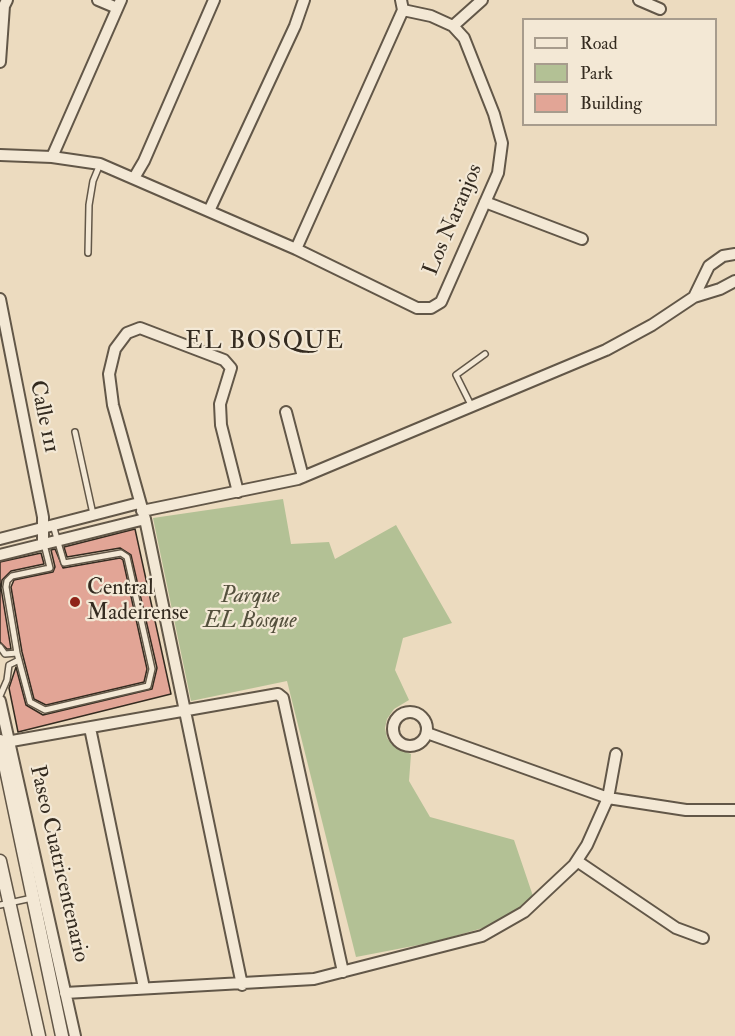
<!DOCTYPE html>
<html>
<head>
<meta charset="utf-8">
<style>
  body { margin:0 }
  #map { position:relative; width:735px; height:1036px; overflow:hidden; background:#ecdbbf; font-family:"IM FELL Double Pica",serif }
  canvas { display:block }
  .legend { position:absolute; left:522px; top:18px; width:195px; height:108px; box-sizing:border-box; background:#f3e8d5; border:2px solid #a79c8d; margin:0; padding:8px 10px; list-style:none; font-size:18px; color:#342b20 }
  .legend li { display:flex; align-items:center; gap:12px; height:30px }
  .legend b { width:30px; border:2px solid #a79c8d }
</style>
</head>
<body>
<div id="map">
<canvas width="735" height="1036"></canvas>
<ul class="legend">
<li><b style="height:8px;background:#f3e8d5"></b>Road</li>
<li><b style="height:16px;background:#b3c195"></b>Park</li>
<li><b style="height:16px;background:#e2a596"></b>Building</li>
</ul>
</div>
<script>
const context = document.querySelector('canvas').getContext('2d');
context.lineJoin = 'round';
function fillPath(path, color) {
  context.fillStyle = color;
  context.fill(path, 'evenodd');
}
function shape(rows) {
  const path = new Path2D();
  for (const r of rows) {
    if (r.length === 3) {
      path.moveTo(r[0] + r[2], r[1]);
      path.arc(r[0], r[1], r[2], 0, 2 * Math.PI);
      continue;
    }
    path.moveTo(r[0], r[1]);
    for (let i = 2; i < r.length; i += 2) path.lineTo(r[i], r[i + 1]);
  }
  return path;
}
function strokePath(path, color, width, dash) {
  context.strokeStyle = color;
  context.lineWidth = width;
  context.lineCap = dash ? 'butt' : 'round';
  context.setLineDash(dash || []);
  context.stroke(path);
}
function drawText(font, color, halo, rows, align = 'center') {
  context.font = font + ' "IM FELL Double Pica",serif';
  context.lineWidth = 4.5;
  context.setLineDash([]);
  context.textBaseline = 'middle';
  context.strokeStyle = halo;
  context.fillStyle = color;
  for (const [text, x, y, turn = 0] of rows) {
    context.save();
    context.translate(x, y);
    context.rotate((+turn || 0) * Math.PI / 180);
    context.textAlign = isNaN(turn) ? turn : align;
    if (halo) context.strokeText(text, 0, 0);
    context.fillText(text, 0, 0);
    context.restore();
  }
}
const green = shape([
  [283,499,291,544,329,542,335,559,396,525,452,623,403,638,395,670,409,700,394,709,387,719,385,728,387,738,395,747,411,754,409,781,430,817,514,840,534,899,500,923,434,942,356,957,287,681,191,701,153,518]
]);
const building = shape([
  [135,529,171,694,18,732,9,688,16,667,26,705,43,715,152,689,157,668,131,555,120,548,67,557,64,547,135,529],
  [55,549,63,568,120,558,123,560,147,669,144,682,46,705,34,699,22,652,11,587,14,580,53,572,55,567,51,550,55,549],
  [41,553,44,564,11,571,2,580,1,588,11,649,7,649,0,642,0,562,41,553]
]);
const service = shape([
  [88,253,89,205,93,181,100,164],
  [471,405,456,375,485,354],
  [75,432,93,514],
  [44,544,50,568,12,576,7,581,6,587,17,653,30,702,45,710,148,686,152,669,127,557,121,553,64,563,53,525],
  [0,647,5,654,17,653],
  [0,696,7,680,9,665,19,660],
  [0,905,32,898]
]);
const minor = shape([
  [98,0,117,8],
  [639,0,660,9],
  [453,26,482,0],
  [0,62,4,6,7,0],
  [0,155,52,157,100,164,296,249,417,308,431,308,441,302,498,173,502,143,494,114,464,38,453,26,431,16,403,10],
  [52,157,121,0],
  [134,178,144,161,214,0],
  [485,202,582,239],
  [209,211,295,26,304,0],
  [296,249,403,10,401,0],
  [694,297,709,266,723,256,735,254],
  [0,299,43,517,43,544],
  [286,412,303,477],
  [238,492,221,425,220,404,231,368,224,360,140,328,127,333,115,349,109,374,113,405,145,519,242,985],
  [142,511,298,479,606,350,652,325,694,297,720,289,735,281],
  [0,539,139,503],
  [0,555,145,519],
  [0,701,75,1036],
  [410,729,17],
  [90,728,144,988],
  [427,733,608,798,686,810,735,810],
  [0,743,278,694,283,698,343,972],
  [577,861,676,928,703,938],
  [65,993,314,979,482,936,524,912,574,865,587,845,608,798,616,754]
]);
const tertiary = shape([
  [0,741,62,1036],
  [0,861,39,1036]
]);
const markers = [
  [75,602,6,"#8f2418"]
];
const streetNames = [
  ["Los Naranjos",454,220,-67],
  ["Calle 111",43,417,78],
  ["Paseo Cuatricentenario",58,864,77]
];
const poiNames = [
  ["Central",87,589],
  ["Madeirense",87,614]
];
const parkNames = [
  ["Parque",250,597],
  ["EL Bosque",250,622]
];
const neighbourhoodNames = [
  ["EL BOSQUE",265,343]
];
fillPath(green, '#b3c195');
fillPath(building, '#e2a596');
strokePath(building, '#342b20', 1.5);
strokePath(service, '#625748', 8);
strokePath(minor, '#625748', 14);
strokePath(tertiary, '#625748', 15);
strokePath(service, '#f3e8d5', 5);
strokePath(minor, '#f3e8d5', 10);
strokePath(tertiary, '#f3e8d5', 12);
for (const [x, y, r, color] of markers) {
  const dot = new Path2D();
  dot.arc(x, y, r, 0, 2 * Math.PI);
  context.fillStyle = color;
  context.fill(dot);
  strokePath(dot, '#f3e8d5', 2);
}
drawText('22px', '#342b20', '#f3e8d5', streetNames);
drawText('22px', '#342b20', '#f3e8d5', poiNames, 'left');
drawText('italic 22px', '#54503d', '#f3e8d5', parkNames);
context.letterSpacing = '1.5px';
drawText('24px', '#342b20', '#f3e8d5', neighbourhoodNames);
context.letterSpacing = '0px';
</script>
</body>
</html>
